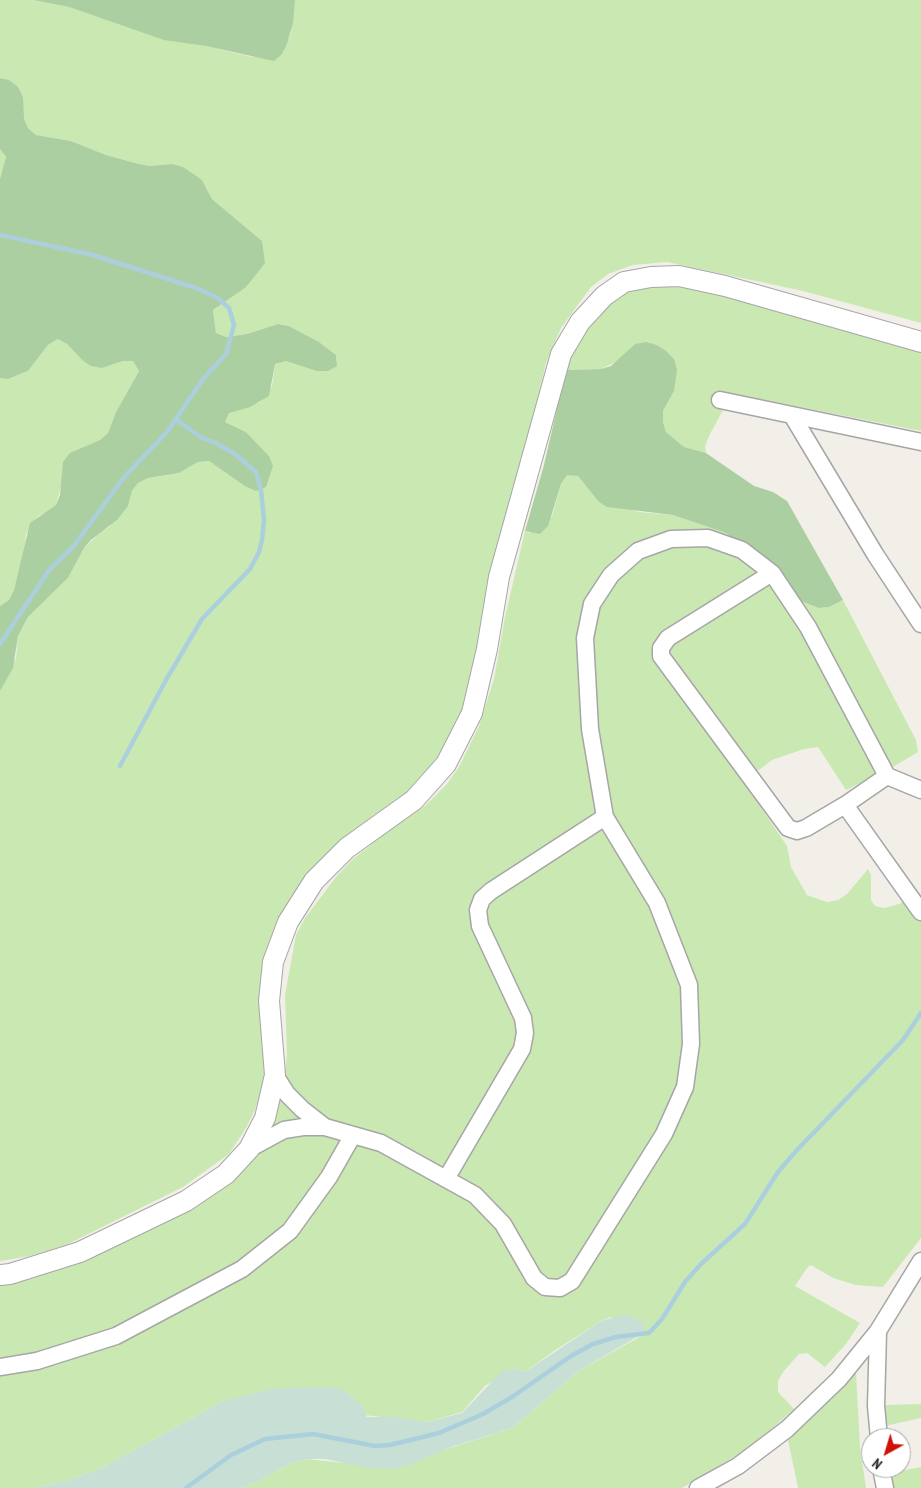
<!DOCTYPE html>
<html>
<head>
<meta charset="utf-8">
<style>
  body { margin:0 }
  #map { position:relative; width:921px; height:1488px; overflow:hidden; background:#f2efe9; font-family:"PT Sans Narrow",sans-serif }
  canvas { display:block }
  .north { position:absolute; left:861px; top:1428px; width:50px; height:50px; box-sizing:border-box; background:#fff; border:1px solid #a7a7a7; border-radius:50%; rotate:219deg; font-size:14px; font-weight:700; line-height:20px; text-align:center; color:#222 }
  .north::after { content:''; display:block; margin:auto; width:18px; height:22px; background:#cd1207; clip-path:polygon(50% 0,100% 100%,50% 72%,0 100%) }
</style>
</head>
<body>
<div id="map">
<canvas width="921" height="1488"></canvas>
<div class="north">N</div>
</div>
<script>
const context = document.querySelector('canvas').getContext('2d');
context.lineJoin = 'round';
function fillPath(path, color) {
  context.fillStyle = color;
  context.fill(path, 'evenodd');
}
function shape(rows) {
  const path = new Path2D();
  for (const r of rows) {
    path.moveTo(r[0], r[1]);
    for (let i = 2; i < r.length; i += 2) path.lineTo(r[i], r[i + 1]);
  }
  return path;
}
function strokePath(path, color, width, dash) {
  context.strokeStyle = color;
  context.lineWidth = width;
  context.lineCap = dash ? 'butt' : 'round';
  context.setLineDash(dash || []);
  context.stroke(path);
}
const grass = shape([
  [0,0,33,0,69,7,127,27,252,57,282,54,291,33,295,0,921,0,921,323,803,291,667,262,633,265,608,274,591,287,561,328,546,363,473,674,460,718,441,756,412,789,374,815,337,845,286,907,263,1083,255,1110,246,1128,229,1154,183,1187,66,1245,30,1256,0,1261,0,691,16,658,18,636,28,617,68,578,84,548,100,533,109,527,128,506,132,491,138,483,148,478,179,473,198,462,209,461,219,467,269,456,246,432,225,422,229,412,260,402,272,386,275,364,285,361,337,366,336,355,319,342,289,326,278,324,247,334,226,337,216,333,213,310,245,288,262,241,212,199,202,180,172,164,150,166,139,164,106,155,71,141,36,135,28,128,23,119,23,97,9,80,0,78],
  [0,149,6,157,0,179],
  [665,283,710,292,921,344,921,431,735,394,728,401,710,434,705,446,706,453,684,447,666,432,663,422,663,411,674,391,674,359,657,345,635,344,620,360,601,369,566,370,579,338,619,292],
  [58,339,67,344,82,360,102,368,123,361,134,361,139,371,116,412,108,433,100,440,70,454,56,505,48,512,38,516,26,534,24,556,14,590,9,600,0,606,0,378,8,379,28,371,48,345],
  [567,474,578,476,598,501,639,512,673,515,726,533,752,553,798,600,819,608,829,607,843,600,916,740,918,752,891,768,846,790,818,747,804,749,772,760,755,773,750,782,751,793,787,846,791,867,807,895,827,902,838,900,847,894,868,869,871,875,871,900,875,906,885,908,899,904,916,894,921,906,921,1238,883,1287,856,1285,833,1278,811,1265,807,1268,795,1286,860,1323,846,1344,825,1367,807,1353,799,1354,783,1372,778,1381,778,1392,794,1409,752,1446,682,1488,241,1488,259,1481,291,1463,307,1459,344,1463,437,1452,512,1428,580,1370,643,1335,611,1317,601,1321,554,1351,525,1372,514,1368,485,1386,462,1412,428,1422,225,1400,100,1469,66,1481,34,1488,0,1488,0,1282,34,1276,73,1265,194,1205,274,1118,283,1087,287,1055,285,995,296,935,305,918,336,877,352,860,387,832,426,805,446,785,459,767,479,726,494,679,505,617,525,531,529,533,552,516,561,484],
  [852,1370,856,1372,860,1447,866,1488,798,1488,788,1440],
  [921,1404,921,1418,880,1427,880,1408,886,1405],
  [921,1467,921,1488,888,1488,890,1473]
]);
const forest = shape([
  [33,0,295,0,295,1,293,23,287,44,282,54,274,61,206,46,164,40,69,7],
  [0,78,9,80,18,87,23,97,24,119,28,128,36,135,71,141,106,155,139,164,150,166,172,164,183,167,202,180,212,199,262,241,265,263,258,272,245,288,213,310,216,333,226,337,247,334,278,324,289,326,319,342,336,355,337,366,328,371,317,371,286,361,275,364,269,396,250,407,229,413,225,422,246,432,269,456,273,466,266,487,256,491,245,486,209,461,198,462,179,473,148,478,138,483,132,491,128,506,117,520,91,540,84,548,68,578,28,617,18,636,13,668,0,691,0,606,9,600,14,590,30,523,56,505,60,495,63,462,70,453,100,440,108,433,116,412,139,371,133,361,123,361,102,368,91,366,82,360,67,344,58,339,48,345,28,371,8,379,0,378,0,179,6,157,0,149],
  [646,342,657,345,666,351,674,359,677,370,674,391,663,411,663,422,666,432,684,447,706,453,754,486,773,492,787,501,843,600,829,607,819,608,798,600,752,553,726,533,673,515,607,507,598,501,578,476,567,475,561,484,548,526,540,534,525,531,544,465,566,370,601,369,611,366,635,344]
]);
const wetland = shape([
  [622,1315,633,1317,643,1322,644,1333,580,1370,512,1428,451,1447,410,1465,393,1469,368,1468,325,1459,307,1459,291,1463,259,1481,241,1488,34,1488,66,1481,100,1469,225,1400,277,1388,334,1387,345,1391,362,1405,367,1417,395,1417,428,1422,462,1413,502,1371,514,1368,525,1372,601,1321]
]);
const stream = shape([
  [0,235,93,255,196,288,218,298,229,308,234,325,226,354,203,379,167,432,125,476,72,548,49,570,0,644],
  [120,766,166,680,202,619,250,569,259,552,262,540,264,520,261,490,256,472,235,454,216,443,202,438,175,419],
  [186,1488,231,1455,265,1439,313,1434,375,1446,390,1445,439,1433,483,1414,512,1397,571,1356,593,1344,616,1337,649,1333,662,1319,685,1282,701,1264,745,1224,778,1172,797,1150,903,1040,921,1013]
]);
const minor = shape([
  [720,400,921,442],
  [793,417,875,554,921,624],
  [772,573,668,638,661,648,661,656,788,828,797,831,806,828,845,805],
  [887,776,921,790],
  [275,1075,287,1094,302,1109,325,1127],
  [249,1149,284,1130,303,1127,325,1127,381,1143,475,1195,503,1224,534,1278,545,1287,560,1288,572,1281,664,1134,685,1087,691,1044,689,985,657,903,605,817,590,729,585,638,592,604,611,575,638,551,671,539,708,538,742,550,772,573,808,627,887,776,845,805,921,912],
  [446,1179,522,1049,525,1033,523,1018,480,926,478,910,482,899,491,891,605,817],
  [0,1367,37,1361,116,1336,242,1269,290,1231,329,1177,353,1135],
  [879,1438,876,1406,878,1331,921,1261],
  [881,1468,885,1488],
  [698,1488,738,1466,787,1429,839,1379,878,1331]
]);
const tertiary = shape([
  [0,1275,10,1274,80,1252,186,1201,226,1174,249,1149,265,1118,275,1075,269,1001,273,962,288,922,314,881,347,848,414,800,446,764,472,713,487,649,499,577,561,354,580,322,604,296,624,282,651,277,679,276,725,286,921,342]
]);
fillPath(grass, '#cae9b2');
fillPath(forest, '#abcfa0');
fillPath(wetland, '#c7dfd5');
strokePath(stream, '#accfdd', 4.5);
strokePath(minor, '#a6a6a6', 19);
strokePath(tertiary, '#a6a6a6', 22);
strokePath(minor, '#fff', 16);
strokePath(tertiary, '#fff', 20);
</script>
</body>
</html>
